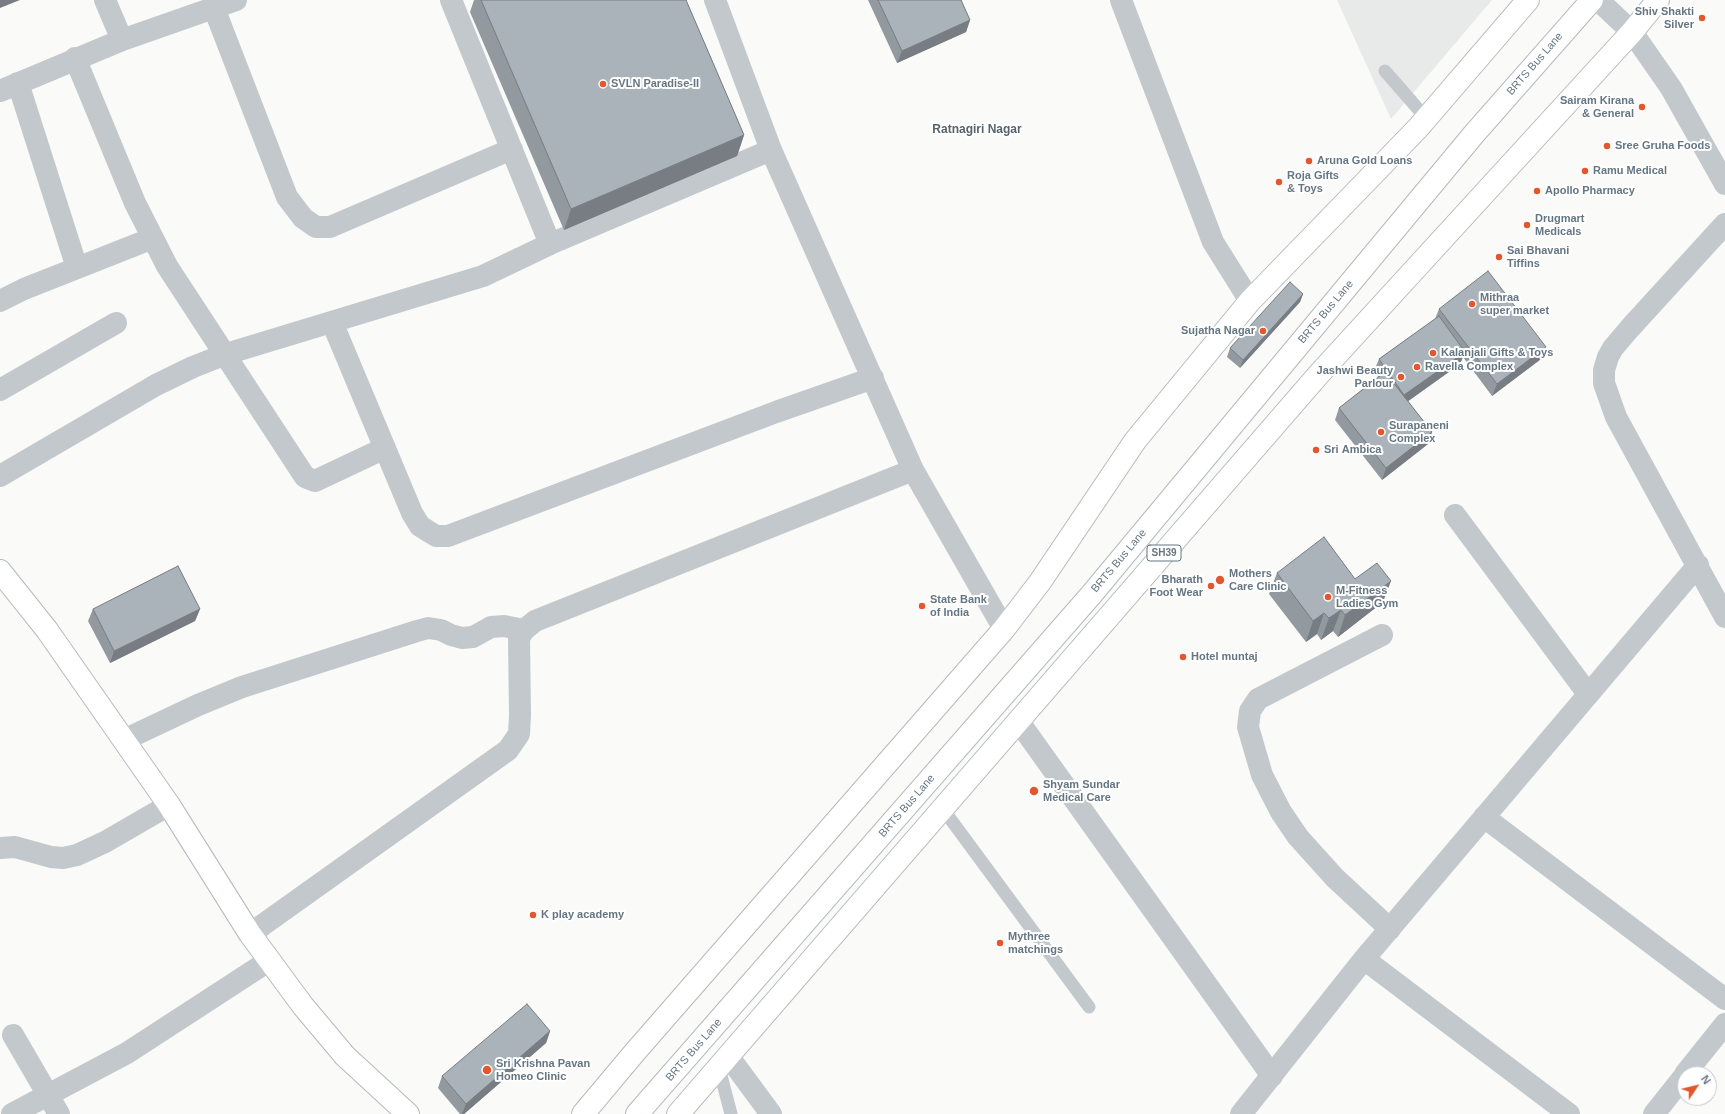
<!DOCTYPE html>
<html>
<head>
<meta charset="utf-8">
<style>
  body { margin:0 }
  #map { position:relative; width:1725px; height:1114px; overflow:hidden; background:#fafaf8; font-family:Helvetica,sans-serif }
  canvas { display:block }
  .north { position:absolute; left:1677px; top:1066px; width:40px; height:40px; box-sizing:border-box; background:#fff; border:1px solid #c1c8cd; border-radius:50%; rotate:55deg; font-size:11px; font-weight:700; line-height:16px; text-align:center; color:#657683 }
  .north::after { content:''; display:block; margin:auto; width:14px; height:18px; background:#e4572e; clip-path:polygon(50% 0,100% 100%,50% 72%,0 100%) }
</style>
</head>
<body>
<div id="map">
<canvas width="1725" height="1114"></canvas>
<div class="north">N</div>
</div>
<script>
const context = document.querySelector('canvas').getContext('2d');
context.lineJoin = 'round';
function fillPath(path, color) {
  context.fillStyle = color;
  context.fill(path, 'evenodd');
}
function shape(rows) {
  const path = new Path2D();
  for (const r of rows) {
    path.moveTo(r[0], r[1]);
    for (let i = 2; i < r.length; i += 2) path.lineTo(r[i], r[i + 1]);
  }
  return path;
}
function strokePath(path, color, width, dash) {
  context.strokeStyle = color;
  context.lineWidth = width;
  context.lineCap = dash ? 'butt' : 'round';
  context.setLineDash(dash || []);
  context.stroke(path);
}
function drawText(font, color, halo, rows, align = 'center') {
  context.font = font + ' Helvetica,sans-serif';
  context.lineWidth = 4;
  context.setLineDash([]);
  context.textBaseline = 'middle';
  context.strokeStyle = halo;
  context.fillStyle = color;
  for (const [text, x, y, turn = 0] of rows) {
    context.save();
    context.translate(x, y);
    context.rotate((+turn || 0) * Math.PI / 180);
    context.textAlign = isNaN(turn) ? turn : align;
    if (halo) context.strokeText(text, 0, 0);
    context.fillText(text, 0, 0);
    context.restore();
  }
}
const built = shape([
  [1337,0,1492,0,1391,119]
]);
const lane = shape([
  [1385,71,1426,118],
  [943,809,1089,1007],
  [719,1068,731,1114]
]);
const street = shape([
  [105,0,122,40],
  [451,0,550,244,771,150],
  [715,0,771,150,913,470,1004,629],
  [1121,0,1213,242,1250,301],
  [1598,0,1632,32,1671,88,1725,184],
  [214,8,287,197,303,218,316,227,330,227,512,149],
  [75,58,135,203,167,266,305,477,315,481,385,448],
  [18,83,77,268],
  [0,91,122,40,236,0],
  [1725,224,1630,328,1613,348,1608,357,1604,370,1604,383,1616,417,1725,617],
  [0,301,24,289,153,238],
  [332,322,412,513,420,526,436,536,448,536,776,412,873,378],
  [0,390,116,323],
  [0,476,156,385,193,367,226,354,483,276,550,244],
  [1455,515,1588,694],
  [1382,635,1258,699,1250,711,1248,727,1262,775,1281,812,1298,837,1335,878,1390,929],
  [1019,722,1272,1076],
  [124,740,198,705,242,687,417,631,428,628,441,630,451,635,462,638,473,637,491,627,504,626,524,630],
  [1484,817,1725,999],
  [0,848,15,847,51,857,63,858,77,855,105,842,169,805],
  [250,934,508,750,519,734,520,715,519,638,524,630,535,621,913,470],
  [1364,959,1569,1114],
  [13,1035,59,1114],
  [729,1057,771,1114],
  [1685,1074,1725,1024],
  [12,1114,127,1053,270,960],
  [1241,1114,1364,959,1698,565],
  [1654,1114,1685,1075]
]);
const secondary = shape([
  [0,571,47,630,169,805,250,934,303,1006,345,1056,408,1114]
]);
const primary = shape([
  [583,1114,635,1052,1004,629,1040,582,1135,441,1250,301,1418,128,1528,0],
  [637,1114,1091,595,1474,134,1592,0],
  [678,1114,1319,374,1632,32,1658,0]
]);
const wall = shape([
  [474,0,686,0,744,135,737,156,564,230,470,12],
  [868,0,961,0,970,20,966,32,897,63],
  [1303,294,1300,302,1240,368,1227,357,1230,348],
  [1439,309,1541,359,1492,396,1463,357,1460,364,1408,401,1432,432,1428,444,1382,480,1335,420,1339,408,1378,377,1374,371,1379,359,1435,319],
  [1277,573,1355,579,1383,602,1338,637,1333,631,1321,640,1317,634,1306,642,1269,594],
  [93,609,200,609,195,621,110,663,88,621],
  [550,1031,546,1043,464,1114,460,1114,438,1088,442,1076]
]);
const shadedWall = shape([
  [0,0,20,0,0,8],
  [970,20,966,32,897,63,902,51],
  [744,135,737,156,564,230,571,209],
  [1303,294,1300,302,1240,368,1243,360],
  [1546,347,1541,359,1492,396,1497,384],
  [1465,352,1460,364,1400,407,1404,395],
  [1432,432,1428,444,1382,480,1386,468],
  [1391,581,1383,602,1338,637,1345,615],
  [200,609,195,621,110,663,114,651],
  [1341,610,1333,631,1321,640,1329,618],
  [1324,613,1317,634,1306,642,1313,621],
  [550,1031,546,1043,464,1114,462,1114,466,1104]
]);
const building = shape([
  [481,0,686,0,744,135,571,209,481,0],
  [878,0,961,0,970,20,902,51,878,0],
  [1488,271,1546,347,1497,384,1439,309,1488,271],
  [1290,282,1303,294,1243,360,1230,348,1290,282],
  [1439,316,1465,352,1404,395,1379,359,1439,316],
  [1385,372,1432,432,1386,468,1339,408,1385,372],
  [1324,537,1355,579,1377,563,1391,581,1345,615,1341,610,1329,618,1324,613,1313,621,1277,573,1324,537],
  [178,566,200,609,114,651,93,609,178,566],
  [527,1004,550,1031,466,1104,442,1076,527,1004]
]);
const markers = [
  [1702,18,4,"#e4572e"],
  [603,84,4,"#e4572e"],
  [1642,107,4,"#e4572e"],
  [1607,146,4,"#e4572e"],
  [1309,161,4,"#e4572e"],
  [1585,171,4,"#e4572e"],
  [1279,182,4,"#e4572e"],
  [1537,191,4,"#e4572e"],
  [1527,225,4,"#e4572e"],
  [1499,257,4,"#e4572e"],
  [1472,304,4,"#e4572e"],
  [1263,331,4,"#e4572e"],
  [1433,353,4,"#e4572e"],
  [1417,367,4,"#e4572e"],
  [1401,377,4,"#e4572e"],
  [1381,432,4,"#e4572e"],
  [1316,450,4,"#e4572e"],
  [1220,580,5,"#e4572e"],
  [1211,586,4,"#e4572e"],
  [1328,597,4,"#e4572e"],
  [922,606,4,"#e4572e"],
  [1183,657,4,"#e4572e"],
  [1034,791,5,"#e4572e"],
  [533,915,4,"#e4572e"],
  [1000,943,4,"#e4572e"],
  [487,1070,5,"#e4572e"]
];
const shields = [
  [1164,553,34]
];
const shieldNames = [
  ["SH39",1164,553]
];
const poiNames = [
  ["Shiv Shakti",1694,12,"right"],
  ["Silver",1694,25,"right"],
  ["SVLN Paradise-II",611,84],
  ["Sairam Kirana",1634,101,"right"],
  ["& General",1634,114,"right"],
  ["Sree Gruha Foods",1615,146],
  ["Aruna Gold Loans",1317,161],
  ["Ramu Medical",1593,171],
  ["Roja Gifts",1287,176],
  ["& Toys",1287,189],
  ["Apollo Pharmacy",1545,191],
  ["Drugmart",1535,219],
  ["Medicals",1535,232],
  ["Sai Bhavani",1507,251],
  ["Tiffins",1507,264],
  ["Mithraa",1480,298],
  ["super market",1480,311],
  ["Sujatha Nagar",1255,331,"right"],
  ["Kalanjali Gifts & Toys",1441,353],
  ["Ravella Complex",1425,367],
  ["Jashwi Beauty",1393,371,"right"],
  ["Parlour",1393,384,"right"],
  ["Surapaneni",1389,426],
  ["Complex",1389,439],
  ["Sri Ambica",1324,450],
  ["Mothers",1229,574],
  ["Care Clinic",1229,587],
  ["Bharath",1203,580,"right"],
  ["Foot Wear",1203,593,"right"],
  ["M-Fitness",1336,591],
  ["Ladies Gym",1336,604],
  ["State Bank",930,600],
  ["of India",930,613],
  ["Hotel muntaj",1191,657],
  ["Shyam Sundar",1043,785],
  ["Medical Care",1043,798],
  ["K play academy",541,915],
  ["Mythree",1008,937],
  ["matchings",1008,950],
  ["Sri Krishna Pavan",496,1064],
  ["Homeo Clinic",496,1077]
];
const streetNames = [
  ["BRTS Bus Lane",1535,64,-49],
  ["BRTS Bus Lane",1326,312,-50],
  ["BRTS Bus Lane",1119,561,-50],
  ["BRTS Bus Lane",907,806,-49],
  ["BRTS Bus Lane",694,1050,-49]
];
const neighbourhoodNames = [
  ["Ratnagiri Nagar",977,130]
];
fillPath(built, '#e8e9e9');
strokePath(secondary, '#b3babf', 24);
strokePath(primary, '#b5babe', 24);
strokePath(lane, '#c3c8cc', 13);
strokePath(street, '#c3c8cc', 22);
strokePath(secondary, '#fff', 22);
strokePath(primary, '#fff', 22);
fillPath(wall, '#929a9f');
fillPath(shadedWall, '#777d82');
fillPath(building, '#aab3b9');
strokePath(building, '#777d82', 1);
for (const [x, y, r, color] of markers) {
  const dot = new Path2D();
  dot.arc(x, y, r, 0, 2 * Math.PI);
  context.fillStyle = color;
  context.fill(dot);
  strokePath(dot, '#fff', 1.5);
}
for (const [x, y, w] of shields) {
  const box = new Path2D();
  box.roundRect(x - w / 2, y - 8, w, 16, 3);
  context.fillStyle = '#fff';
  context.fill(box);
  strokePath(box, '#657683', 1);
}
drawText('bold 10px', '#657683', null, shieldNames);
drawText('bold 11px', '#657683', '#fff', poiNames, 'left');
drawText('11px', '#657683', '#fff', streetNames);
drawText('bold 12px', '#57646e', '#fff', neighbourhoodNames);
</script>
</body>
</html>
